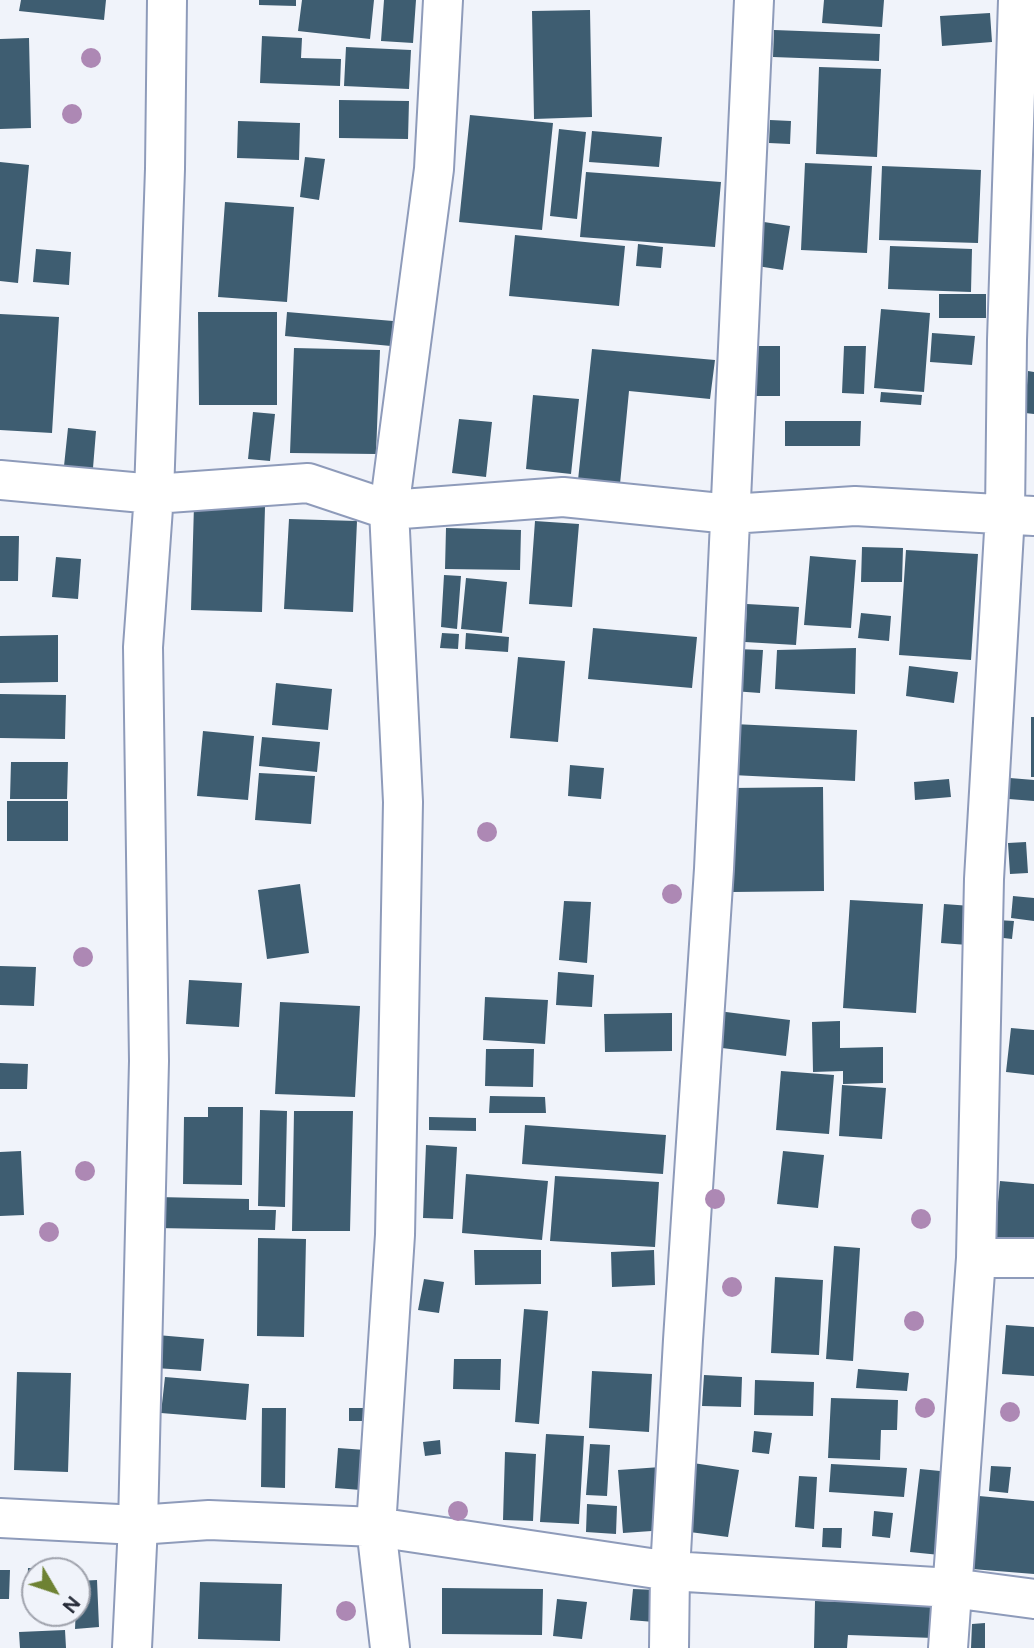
<!DOCTYPE html>
<html>
<head>
<meta charset="utf-8">
<style>
  body { margin:0 }
  #map { position:relative; width:1034px; height:1648px; overflow:hidden; background:#f0f3fa; font-family:Figtree,sans-serif }
  canvas { display:block }
  .north { position:absolute; left:21px; top:1557px; width:70px; height:70px; box-sizing:border-box; background:#f0f3fa; border:2px solid #a0a3ad; border-radius:50%; rotate:129deg; font-size:19px; font-weight:700; line-height:28px; text-align:center; color:#272c39 }
  .north::after { content:''; display:block; margin:auto; width:24px; height:32px; background:#6e8233; clip-path:polygon(50% 0,100% 100%,50% 72%,0 100%) }
</style>
</head>
<body>
<div id="map">
<canvas width="1034" height="1648"></canvas>
<div class="north">N</div>
</div>
<script>
const context = document.querySelector('canvas').getContext('2d');
context.lineJoin = 'round';
function fillPath(path, color) {
  context.fillStyle = color;
  context.fill(path, 'evenodd');
}
function shape(rows) {
  const path = new Path2D();
  for (const r of rows) {
    path.moveTo(r[0], r[1]);
    for (let i = 2; i < r.length; i += 2) path.lineTo(r[i], r[i + 1]);
  }
  return path;
}
function strokePath(path, color, width, dash) {
  context.strokeStyle = color;
  context.lineWidth = width;
  context.lineCap = dash ? 'butt' : 'round';
  context.setLineDash(dash || []);
  context.stroke(path);
}
const building = shape([
  [21,0,106,0,104,20,19,11],
  [259,0,296,0,296,6,259,5],
  [302,0,374,0,370,39,298,31],
  [384,0,416,0,413,43,381,41],
  [824,0,884,0,882,27,822,23],
  [590,10,592,117,534,119,532,11],
  [990,13,992,42,942,46,940,16],
  [774,30,880,34,879,61,773,57],
  [262,36,302,38,301,58,341,59,340,86,260,83],
  [29,38,31,128,0,129,0,39],
  [346,47,411,50,409,89,344,86],
  [819,67,881,69,877,157,816,154],
  [339,100,409,101,408,139,339,138],
  [470,115,553,123,542,230,459,222],
  [770,120,791,121,790,144,769,143],
  [238,121,300,123,299,160,237,158],
  [559,129,586,132,577,219,550,216],
  [592,131,662,137,659,167,589,162],
  [305,157,325,159,319,200,300,197],
  [0,162,29,165,18,283,0,281],
  [805,163,872,166,867,253,801,250],
  [882,166,981,170,978,243,879,240],
  [586,172,721,182,715,247,580,237],
  [225,202,294,207,287,302,218,297],
  [764,222,790,226,783,270,757,266],
  [515,235,625,246,619,306,509,296],
  [638,244,663,247,661,268,636,266],
  [890,246,972,249,971,292,888,289],
  [36,249,71,252,69,285,33,282],
  [939,294,986,294,986,318,939,318],
  [881,309,930,313,924,392,874,388],
  [198,312,277,312,277,405,199,405],
  [287,312,393,321,391,346,285,336],
  [0,314,59,317,52,433,0,430],
  [932,333,975,336,972,365,930,362],
  [753,346,780,346,780,396,752,396],
  [844,346,866,346,864,394,842,393],
  [294,348,380,350,376,454,290,453],
  [592,349,715,360,710,399,629,391,620,484,578,480],
  [1028,371,1034,372,1034,414,1025,413],
  [881,392,922,395,921,405,880,402],
  [533,395,579,399,571,474,526,469],
  [253,412,275,414,270,461,248,459],
  [459,419,492,422,486,477,452,473],
  [785,421,861,421,860,446,785,446],
  [68,428,96,431,93,468,64,466],
  [194,505,265,507,262,612,191,610],
  [289,519,357,521,353,612,284,609],
  [535,521,579,524,572,607,529,604],
  [446,528,521,530,520,570,445,569],
  [0,536,19,536,18,581,0,581],
  [862,547,903,548,902,582,861,582],
  [906,550,978,554,971,660,899,655],
  [810,556,856,560,851,628,804,625],
  [56,557,81,559,78,599,52,597],
  [444,575,461,576,457,629,441,627],
  [466,578,507,582,502,633,461,629],
  [747,604,799,607,796,645,745,642],
  [861,613,891,616,889,641,858,638],
  [593,628,697,637,692,688,588,679],
  [442,633,459,634,458,649,440,648],
  [466,633,509,637,508,652,465,649],
  [58,635,58,682,0,683,0,636],
  [856,648,855,694,775,689,777,650],
  [736,649,763,650,760,693,733,691],
  [518,657,565,661,558,742,510,738],
  [909,666,958,672,954,703,906,696],
  [276,683,332,689,328,730,272,725],
  [0,694,66,695,65,739,0,738],
  [1031,717,1034,717,1034,777,1031,777],
  [734,724,857,730,855,781,732,775],
  [203,731,254,736,248,800,197,796],
  [262,737,320,742,317,772,259,766],
  [11,762,68,762,67,799,10,799],
  [570,765,604,768,601,799,568,796],
  [259,773,315,776,311,824,255,820],
  [1010,778,1034,780,1034,801,1009,799],
  [949,779,951,797,915,800,914,782],
  [823,787,824,891,732,892,731,788],
  [7,801,68,801,68,841,7,841],
  [1026,842,1028,873,1010,874,1008,843],
  [300,884,309,953,267,959,258,890],
  [1013,896,1034,898,1034,921,1011,918],
  [850,900,923,904,916,1013,843,1008],
  [564,901,591,902,587,963,559,960],
  [944,904,971,906,968,945,941,943],
  [997,920,1014,921,1012,939,995,937],
  [0,966,36,967,34,1006,0,1005],
  [558,972,594,975,592,1007,556,1005],
  [189,980,242,983,239,1027,186,1024],
  [485,997,548,1000,545,1044,483,1040],
  [280,1002,360,1006,355,1097,275,1094],
  [718,1011,790,1020,786,1056,714,1047],
  [672,1013,672,1051,605,1052,604,1014],
  [840,1021,840,1048,883,1047,883,1083,843,1084,843,1071,813,1072,812,1022],
  [1011,1028,1034,1030,1034,1075,1006,1072],
  [486,1049,534,1049,533,1087,485,1086],
  [0,1063,28,1064,27,1089,0,1089],
  [781,1071,834,1075,829,1134,776,1130],
  [842,1085,886,1088,882,1139,839,1136],
  [490,1096,545,1097,546,1113,489,1113],
  [208,1107,243,1107,242,1185,183,1184,184,1117,208,1117],
  [260,1110,287,1111,285,1207,258,1206],
  [294,1111,353,1111,350,1231,292,1231],
  [429,1117,476,1118,476,1131,429,1130],
  [525,1125,666,1135,663,1174,522,1164],
  [426,1145,457,1147,453,1219,423,1218],
  [21,1151,24,1215,0,1216,0,1152],
  [783,1151,824,1155,818,1208,777,1204],
  [466,1174,548,1181,542,1240,462,1233],
  [555,1176,659,1182,655,1247,550,1241],
  [1000,1181,1034,1184,1034,1248,994,1244],
  [157,1197,249,1199,249,1210,276,1210,275,1230,156,1228],
  [258,1238,306,1239,304,1337,257,1336],
  [834,1246,860,1248,853,1361,826,1359],
  [474,1250,541,1250,541,1284,475,1285],
  [654,1250,655,1285,612,1287,611,1252],
  [775,1277,823,1280,819,1355,771,1353],
  [424,1279,444,1282,439,1313,418,1310],
  [524,1309,548,1311,539,1424,515,1422],
  [1006,1325,1034,1327,1034,1376,1002,1374],
  [157,1335,204,1339,201,1371,155,1368],
  [454,1359,501,1359,500,1390,453,1389],
  [858,1369,909,1373,907,1391,856,1388],
  [592,1371,652,1374,649,1432,589,1428],
  [17,1372,71,1373,68,1472,14,1470],
  [704,1375,742,1377,741,1407,702,1406],
  [165,1377,249,1384,246,1420,161,1413],
  [755,1380,814,1382,813,1416,754,1415],
  [831,1398,898,1400,897,1430,881,1430,880,1460,828,1458],
  [262,1408,286,1408,285,1488,261,1487],
  [349,1408,366,1408,366,1421,349,1421],
  [754,1431,772,1433,769,1454,752,1452],
  [546,1434,584,1436,579,1524,540,1522],
  [440,1440,441,1454,425,1456,423,1442],
  [590,1444,610,1445,607,1496,586,1495],
  [338,1448,365,1450,361,1490,335,1488],
  [505,1452,536,1454,533,1521,503,1520],
  [693,1463,739,1470,728,1537,682,1531],
  [831,1464,907,1468,904,1497,829,1492],
  [991,1466,1011,1467,1008,1493,989,1491],
  [661,1467,666,1530,623,1533,618,1470],
  [920,1469,950,1472,940,1555,910,1552],
  [799,1476,817,1477,814,1529,795,1527],
  [979,1496,1034,1501,1034,1574,972,1569],
  [587,1504,617,1506,616,1534,586,1532],
  [874,1511,893,1513,890,1538,872,1536],
  [823,1528,842,1528,841,1548,822,1547],
  [28,1568,59,1569,59,1571,35,1571,35,1591,27,1591],
  [0,1570,10,1570,9,1599,0,1599],
  [97,1580,99,1627,75,1629,77,1581],
  [200,1582,282,1584,280,1641,198,1639],
  [442,1588,543,1589,542,1635,442,1634],
  [633,1589,657,1590,654,1622,630,1620],
  [557,1599,587,1602,582,1639,553,1636],
  [815,1601,935,1605,934,1638,848,1635,847,1648,814,1648],
  [985,1623,985,1648,971,1648,972,1624],
  [65,1630,66,1648,20,1648,19,1632]
]);
const minor = shape([
  [443,0,434,169,389,510,403,802,395,1235,376,1527,670,1571,952,1588,1034,1599],
  [0,480,154,494,308,483,389,510,563,497,730,514,855,506,1034,516],
  [976,1258,1034,1258],
  [132,1648,138,1525,149,1061,143,647,154,494,165,169,167,0],
  [669,1648,670,1571,683,1340,714,869,754,0],
  [948,1648,976,1258,984,879,1005,514,1007,340,1018,0]
]);
const tertiary = shape([
  [0,1518,138,1525,209,1520,376,1527,390,1648]
]);
const trees = [
  [91,58],
  [72,114],
  [487,832],
  [672,894],
  [83,957],
  [85,1171],
  [715,1199],
  [921,1219],
  [49,1232],
  [732,1287],
  [914,1321],
  [925,1408],
  [1010,1412],
  [458,1511],
  [346,1611]
];
fillPath(building, '#3e5d71');
strokePath(minor, '#8e9bba', 42);
strokePath(tertiary, '#8e9bba', 42);
strokePath(minor, '#fff', 38);
strokePath(tertiary, '#fff', 38);
context.fillStyle = '#ad88b4';
for (const [x, y] of trees) {
  context.beginPath();
  context.arc(x, y, 10, 0, 2 * Math.PI);
  context.fill();
}
</script>
</body>
</html>
